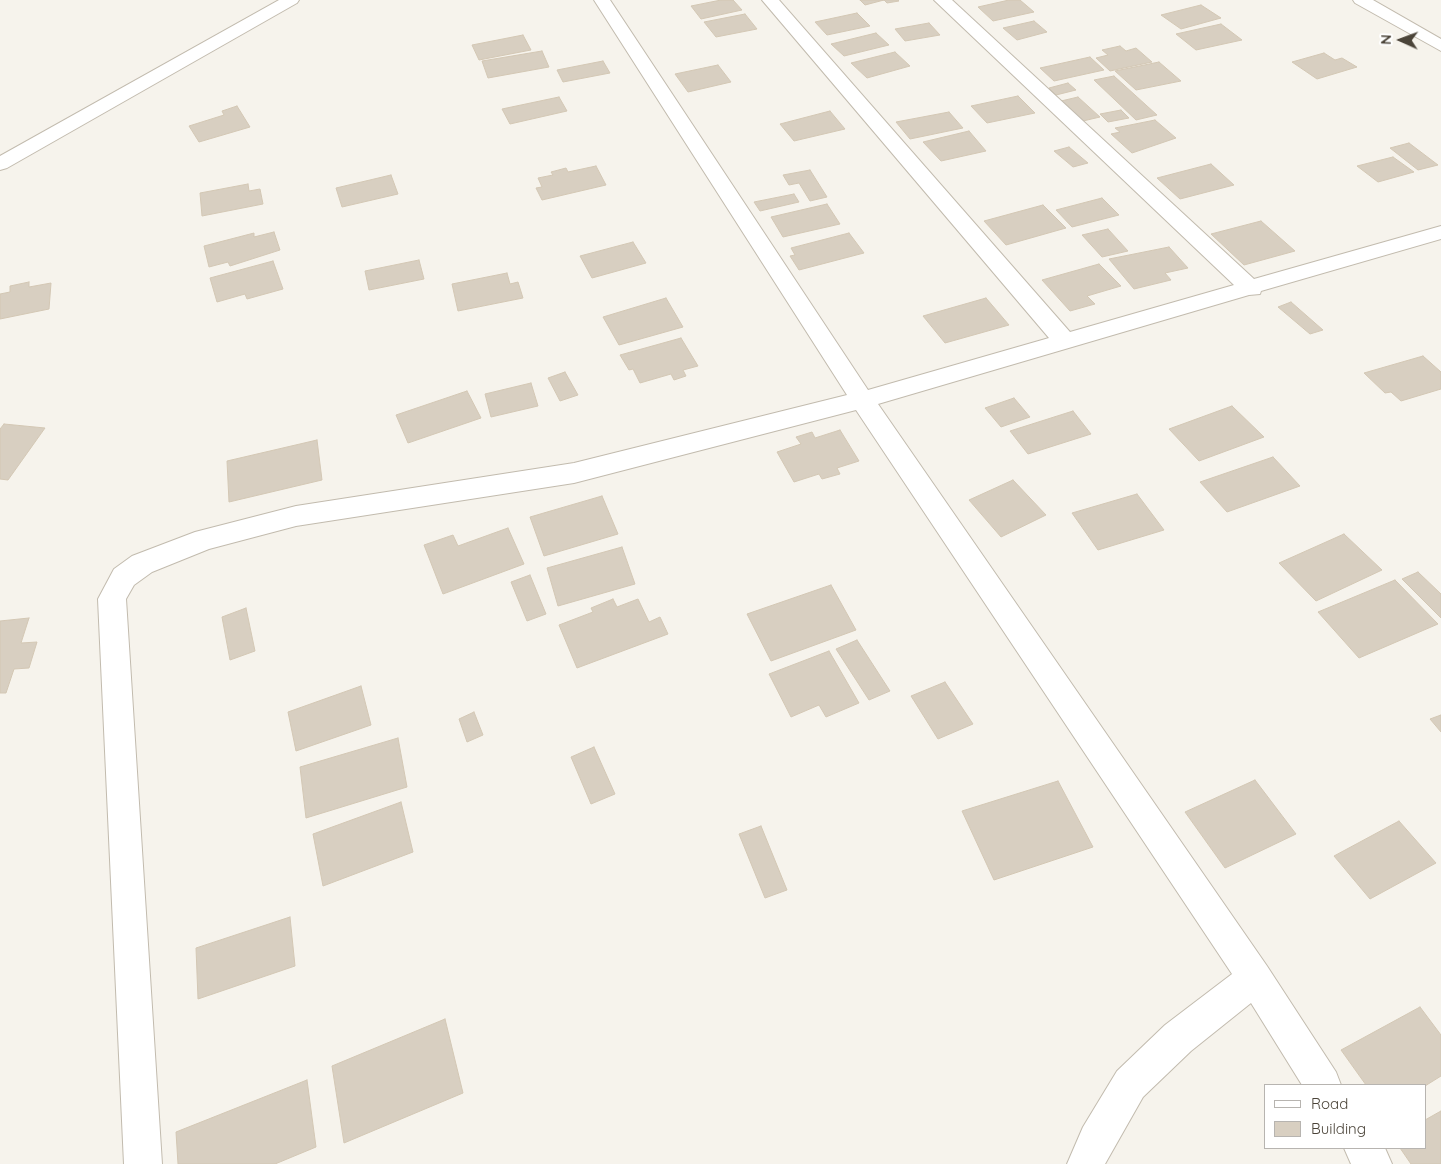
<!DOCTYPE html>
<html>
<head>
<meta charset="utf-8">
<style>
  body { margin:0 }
  #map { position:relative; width:1441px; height:1164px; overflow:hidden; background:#f6f3ec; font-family:Quicksand,sans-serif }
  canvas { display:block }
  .legend { position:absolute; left:1264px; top:1084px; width:162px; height:65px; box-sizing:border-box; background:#fff; border:1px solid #b7b4b0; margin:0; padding:6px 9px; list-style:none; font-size:15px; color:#4b4439 }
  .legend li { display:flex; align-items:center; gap:10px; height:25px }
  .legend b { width:25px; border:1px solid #b7b4b0 }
  .north { position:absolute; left:1376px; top:15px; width:50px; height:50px; -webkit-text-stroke:4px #fff; paint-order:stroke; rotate:272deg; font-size:14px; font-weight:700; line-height:20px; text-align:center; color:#4b4439 }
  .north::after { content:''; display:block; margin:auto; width:18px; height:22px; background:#4b4439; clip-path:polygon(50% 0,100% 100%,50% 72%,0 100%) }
</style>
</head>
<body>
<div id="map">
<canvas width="1441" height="1164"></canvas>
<ul class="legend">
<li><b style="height:6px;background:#fff"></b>Road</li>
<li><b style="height:14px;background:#d8cfc1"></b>Building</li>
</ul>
<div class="north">N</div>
</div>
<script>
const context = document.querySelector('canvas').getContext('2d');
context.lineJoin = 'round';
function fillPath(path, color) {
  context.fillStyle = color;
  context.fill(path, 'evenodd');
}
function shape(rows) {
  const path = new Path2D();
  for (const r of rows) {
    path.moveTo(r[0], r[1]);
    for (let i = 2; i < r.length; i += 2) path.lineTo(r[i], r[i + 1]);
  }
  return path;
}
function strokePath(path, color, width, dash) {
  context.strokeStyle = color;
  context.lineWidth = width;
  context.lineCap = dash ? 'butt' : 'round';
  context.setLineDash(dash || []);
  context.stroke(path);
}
const building = shape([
  [721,0,733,0,742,10,701,19,691,6,721,0],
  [860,0,898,0,899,1,887,3,884,0,865,5,860,0],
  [1009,0,1020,0,1034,12,993,21,978,7,1009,0],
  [1201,5,1221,18,1181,29,1161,15,1201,5],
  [857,13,870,26,827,35,815,22,857,13],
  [745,14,757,29,716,37,704,22,745,14],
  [1034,21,1047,32,1017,40,1003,28,1034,21],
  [929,23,940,35,905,41,895,29,929,23],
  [1221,24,1242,40,1196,50,1176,34,1221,24],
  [876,33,889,45,844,56,831,44,876,33],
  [523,35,531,50,479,60,472,45,523,35],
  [1120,46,1126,51,1136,48,1152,62,1110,71,1096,58,1108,55,1102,50,1120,46],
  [542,51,549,67,488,78,482,61,542,51],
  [895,52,910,66,867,78,851,63,895,52],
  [1324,53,1335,60,1342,58,1357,67,1317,79,1292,62,1324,53],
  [1090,57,1104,70,1054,81,1040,68,1090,57],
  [603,61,610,73,563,82,557,70,603,61],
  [1159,62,1181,81,1136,90,1115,71,1159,62],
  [718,65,731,82,688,92,675,74,718,65],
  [1114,76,1157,115,1136,120,1094,80,1114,76],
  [1068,83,1076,90,1056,95,1049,88,1068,83],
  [1018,96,1035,113,987,123,971,106,1018,96],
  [559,97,567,111,510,124,502,109,559,97],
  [1078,97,1100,117,1083,121,1061,101,1078,97],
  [237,106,250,127,199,142,189,126,224,115,222,111,237,106],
  [1121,110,1129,118,1108,122,1100,114,1121,110],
  [830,111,845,129,794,141,780,124,830,111],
  [949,112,963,128,910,139,896,122,949,112],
  [1155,120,1176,138,1132,153,1111,134,1120,132,1115,128,1155,120],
  [969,131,986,151,941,161,923,142,969,131],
  [1409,143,1438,165,1418,170,1390,148,1409,143],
  [1069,147,1088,163,1073,167,1054,151,1069,147],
  [1393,157,1414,172,1378,182,1357,166,1393,157],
  [1211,164,1234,185,1180,199,1157,178,1211,164],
  [596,166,606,185,542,200,536,188,542,187,538,178,553,175,551,172,566,168,568,172,596,166],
  [810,170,827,197,810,201,799,183,789,185,783,175,810,170],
  [391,175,398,194,342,207,336,188,391,175],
  [248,184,249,191,260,189,263,204,202,216,200,193,248,184],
  [794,194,799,202,760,211,754,202,794,194],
  [1102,198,1119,215,1072,227,1056,210,1102,198],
  [827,204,840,224,783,237,771,217,827,204],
  [1043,205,1066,228,1006,245,984,221,1043,205],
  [1261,221,1295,251,1244,265,1211,234,1261,221],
  [1108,229,1128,251,1102,257,1082,235,1108,229],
  [274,232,280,250,230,266,228,262,209,267,204,246,254,233,254,237,274,232],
  [849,233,864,253,799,270,790,256,795,255,791,248,849,233],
  [633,242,646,263,592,278,580,256,633,242],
  [1169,247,1188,268,1165,273,1171,280,1134,289,1109,259,1169,247],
  [419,260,424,279,369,290,365,271,419,260],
  [273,261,283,289,247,299,245,294,217,302,210,278,273,261],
  [1099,264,1121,286,1087,296,1095,304,1070,311,1042,280,1099,264],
  [507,273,510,284,518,282,523,298,458,311,452,284,507,273],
  [29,282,29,287,51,283,49,309,0,319,0,294,10,292,10,286,29,282],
  [666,298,683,327,619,345,603,317,666,298],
  [986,298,1009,325,945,343,923,316,986,298],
  [1291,302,1323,330,1310,334,1278,307,1291,302],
  [681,338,698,366,683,370,686,376,674,380,671,374,640,383,633,369,629,370,620,355,681,338],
  [1423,356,1441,372,1441,389,1401,401,1391,392,1385,393,1364,373,1423,356],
  [565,372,578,395,560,401,548,378,565,372],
  [531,383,538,406,491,417,485,394,531,383],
  [467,391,481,418,408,443,396,415,467,391],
  [1014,398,1030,417,1001,427,985,408,1014,398],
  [1232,406,1264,437,1199,461,1169,429,1232,406],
  [1073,411,1091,434,1028,454,1010,431,1073,411],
  [4,424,45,428,8,480,0,479,0,429,4,424],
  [840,430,859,461,837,468,840,474,822,479,819,474,794,482,777,452,801,444,796,437,812,432,815,438,840,430],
  [317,440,322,480,229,502,227,461,317,440],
  [1273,457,1300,486,1227,512,1200,482,1273,457],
  [1013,480,1046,515,1001,537,969,500,1013,480],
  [1137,494,1164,530,1098,550,1072,513,1137,494],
  [602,496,618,534,544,556,530,517,602,496],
  [508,528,524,564,443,594,424,545,453,535,458,546,508,528],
  [1344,534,1382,570,1316,601,1279,563,1344,534],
  [622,547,635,584,558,606,547,568,622,547],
  [1418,572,1441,594,1441,618,1402,579,1418,572],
  [530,575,546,614,527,621,511,582,530,575],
  [1395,580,1438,624,1359,658,1318,612,1395,580],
  [831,585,856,630,771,661,747,614,831,585],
  [613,599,617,607,638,599,649,622,660,617,668,634,577,668,559,625,593,612,591,608,613,599],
  [246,608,255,651,230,660,222,617,246,608],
  [29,618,21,643,37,642,29,668,14,669,6,693,0,693,0,621,29,618],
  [857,640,890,691,869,700,836,649,857,640],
  [829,651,859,703,826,717,819,705,791,717,769,674,829,651],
  [945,682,973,724,938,739,911,696,945,682],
  [361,686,371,725,296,751,288,712,361,686],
  [474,712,483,735,467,742,459,719,474,712],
  [1441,715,1441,732,1430,719,1441,715],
  [398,738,407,787,306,818,300,767,398,738],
  [594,747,615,794,591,804,571,757,594,747],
  [1255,780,1296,834,1225,868,1185,812,1255,780],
  [1058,781,1093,847,994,880,962,811,1058,781],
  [401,802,413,852,323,886,313,834,401,802],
  [1399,821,1436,863,1370,899,1334,856,1399,821],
  [761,826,787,890,765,898,739,834,761,826],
  [290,917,295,966,198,999,196,948,290,917],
  [1420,1007,1441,1035,1441,1076,1425,1086,1366,1085,1341,1050,1420,1007],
  [445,1019,463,1093,344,1143,332,1066,445,1019],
  [307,1080,316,1147,275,1164,178,1164,176,1132,307,1080],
  [1441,1111,1441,1164,1411,1164,1400,1148,1425,1148,1425,1120,1441,1111]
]);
const street = shape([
  [279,0,299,0,297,3,7,168,0,170,0,156,279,0],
  [594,0,610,0,868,390,1049,338,762,0,779,0,1070,332,1234,285,934,0,952,0,1254,279,1441,226,1441,239,1261,291,1260,294,1249,295,878,404,1267,966,1336,1072,1341,1085,1302,1085,1251,1003,1191,1051,1143,1097,1105,1164,1067,1164,1083,1127,1117,1071,1165,1025,1232,974,856,410,574,483,296,526,209,549,152,572,134,585,126,599,162,1164,124,1164,98,599,114,569,132,556,195,532,296,506,574,463,847,395,594,0],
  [1353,0,1373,0,1441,39,1441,51,1355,3,1353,0],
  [1344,1148,1385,1148,1392,1164,1351,1164,1344,1148]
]);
fillPath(building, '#d8cfc1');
strokePath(building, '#d3c7b4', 1);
strokePath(street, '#c2bbae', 2);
fillPath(street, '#fff');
</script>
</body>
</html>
